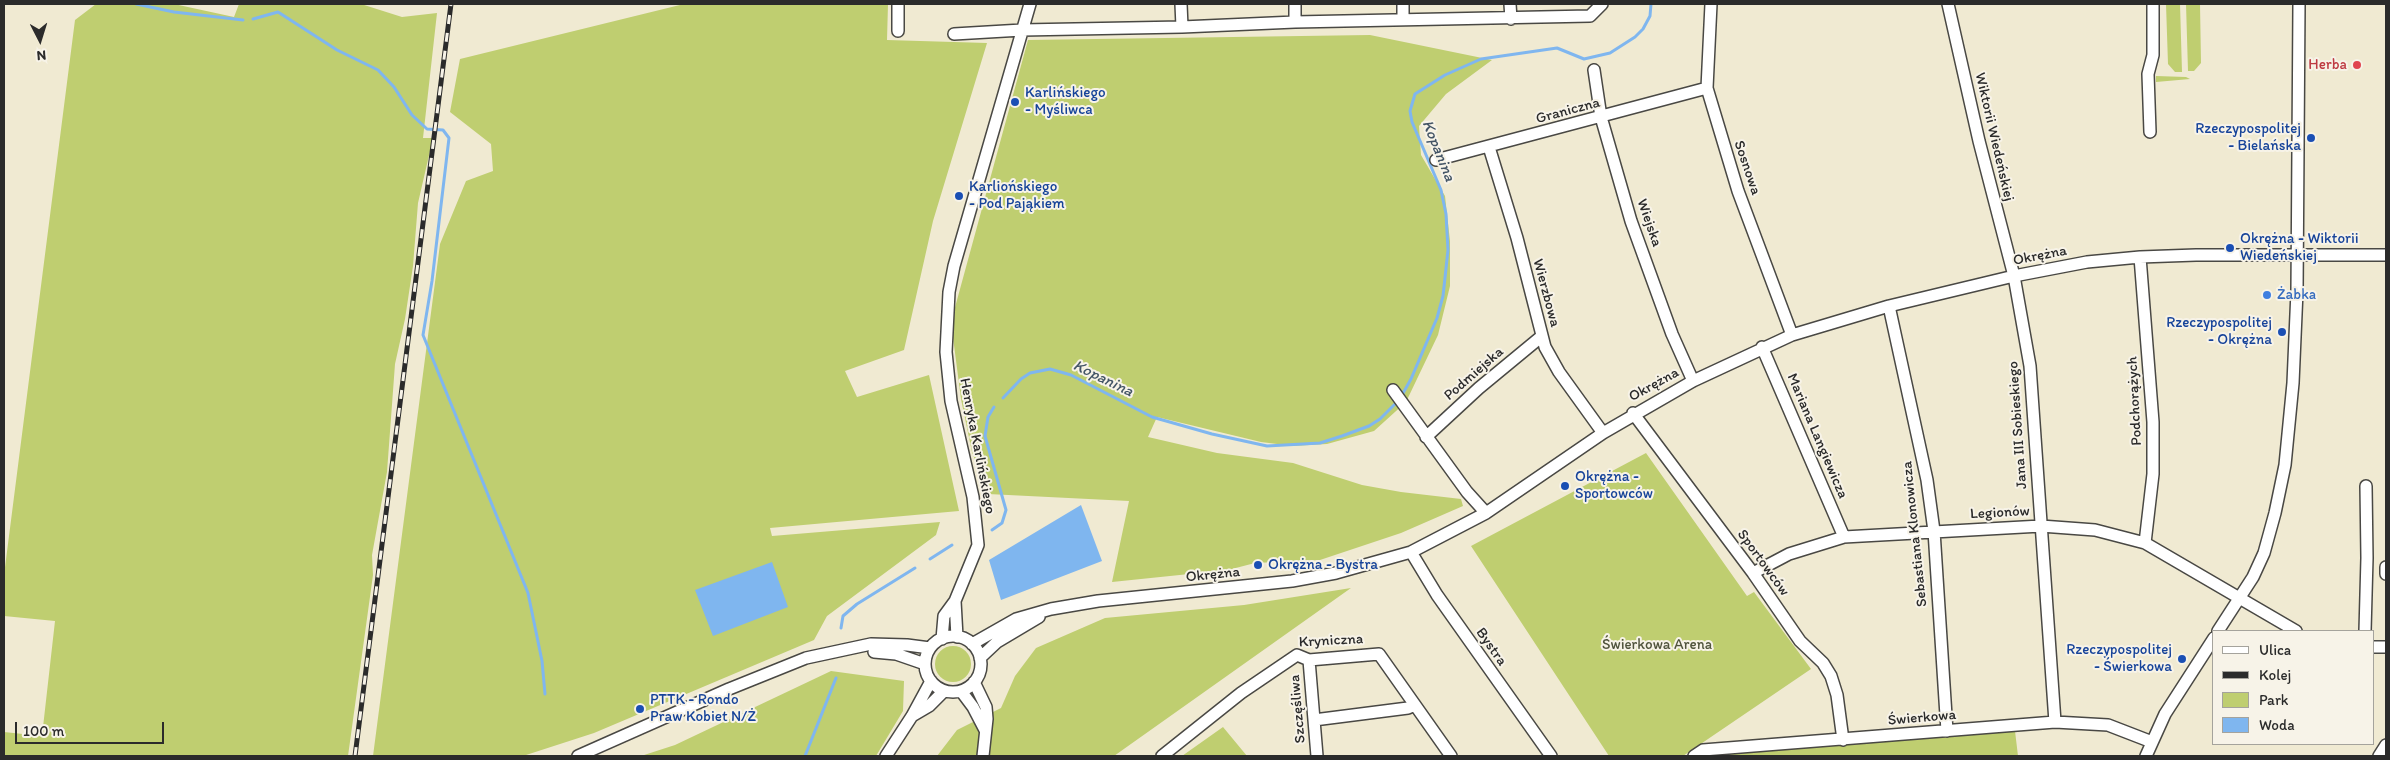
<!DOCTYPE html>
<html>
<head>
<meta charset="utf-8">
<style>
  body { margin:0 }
  #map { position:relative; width:2390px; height:760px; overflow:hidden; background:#f0ead2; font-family:Itim,sans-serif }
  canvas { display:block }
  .frame { position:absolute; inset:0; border:5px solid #2b2b2b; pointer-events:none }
  .legend { position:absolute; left:2212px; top:630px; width:162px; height:115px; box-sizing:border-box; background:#f7f3e8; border:1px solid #a5a39c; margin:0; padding:6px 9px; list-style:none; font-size:15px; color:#2b2b2b }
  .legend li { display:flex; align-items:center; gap:10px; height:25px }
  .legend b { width:25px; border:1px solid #a5a39c }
  .north { position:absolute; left:15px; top:15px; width:50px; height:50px; -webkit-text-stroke:4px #f7f3e8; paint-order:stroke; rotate:175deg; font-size:14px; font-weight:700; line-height:20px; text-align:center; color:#2b2b2b }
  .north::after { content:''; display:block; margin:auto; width:18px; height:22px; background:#2b2b2b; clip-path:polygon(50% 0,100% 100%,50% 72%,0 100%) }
  .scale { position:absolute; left:15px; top:722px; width:149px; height:22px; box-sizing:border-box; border:2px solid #2b2b2b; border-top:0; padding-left:6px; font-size:15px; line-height:18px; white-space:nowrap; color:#2b2b2b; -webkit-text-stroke:4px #f7f3e8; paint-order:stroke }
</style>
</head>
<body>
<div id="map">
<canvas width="2390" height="760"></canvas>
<div class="frame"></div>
<ul class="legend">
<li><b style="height:6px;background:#fff"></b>Ulica</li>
<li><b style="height:6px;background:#2b2b2b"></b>Kolej</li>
<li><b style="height:14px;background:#bfce70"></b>Park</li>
<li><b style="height:14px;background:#7fb6ef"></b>Woda</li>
</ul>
<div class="north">N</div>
<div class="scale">100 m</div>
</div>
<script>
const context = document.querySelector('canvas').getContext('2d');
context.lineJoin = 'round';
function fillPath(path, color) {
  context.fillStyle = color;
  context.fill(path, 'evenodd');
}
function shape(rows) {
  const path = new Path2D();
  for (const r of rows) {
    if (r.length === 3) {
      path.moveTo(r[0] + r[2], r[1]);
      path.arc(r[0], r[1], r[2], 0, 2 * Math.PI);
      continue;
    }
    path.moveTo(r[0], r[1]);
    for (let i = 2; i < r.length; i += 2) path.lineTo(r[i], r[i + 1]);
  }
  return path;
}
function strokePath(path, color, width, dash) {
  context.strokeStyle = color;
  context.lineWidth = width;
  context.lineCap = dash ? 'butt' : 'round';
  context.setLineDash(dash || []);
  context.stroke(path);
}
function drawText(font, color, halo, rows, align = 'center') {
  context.font = font + ' Itim,sans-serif';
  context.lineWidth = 4;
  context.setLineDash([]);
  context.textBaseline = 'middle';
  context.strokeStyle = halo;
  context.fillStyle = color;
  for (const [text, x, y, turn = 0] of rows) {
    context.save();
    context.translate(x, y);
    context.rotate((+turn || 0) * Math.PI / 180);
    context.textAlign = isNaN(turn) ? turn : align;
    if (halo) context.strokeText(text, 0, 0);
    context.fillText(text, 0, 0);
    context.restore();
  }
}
const green = shape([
  [96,4,174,4,234,17,239,4,361,4,402,17,437,13,423,138,433,138,418,203,413,266,405,319,395,364,387,472,372,555,373,575,348,756,4,756,4,732,42,736,55,621,4,616,4,575,75,20],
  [684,4,888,4,887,40,987,43,933,221,904,350,845,371,857,397,929,375,959,511,770,528,772,536,940,522,936,535,827,616,814,640,594,733,523,756,373,756,440,244,466,181,493,171,491,144,450,112,460,59],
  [2166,4,2180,4,2182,72,2175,72,2168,64],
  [2186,4,2200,4,2201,63,2194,71,2188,71],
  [1370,35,1492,60,1446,94,1419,126,1421,155,1445,196,1450,241,1450,286,1438,335,1406,402,1374,431,1327,444,1293,446,1261,442,1157,417,1148,437,1217,453,1293,463,1362,485,1401,492,1461,499,1463,506,1401,533,1320,560,1255,563,1228,570,1112,582,1129,501,988,494,972,452,961,399,951,322,1028,40],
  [2156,76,2186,77,2190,79,2156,82],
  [1646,453,1747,596,1754,592,1811,669,1683,756,1609,756,1471,546],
  [1351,588,1114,756,937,756,957,730,1001,708,1015,676,1036,648,1105,618,1244,605],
  [953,664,18],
  [831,671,904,681,903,711,876,756,641,756,675,745],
  [1223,727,1247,756,1182,756],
  [2015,731,2018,756,1700,756,1705,753]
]);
const water = shape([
  [1081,505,1102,561,1001,600,989,560],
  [772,562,788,607,713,636,695,590]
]);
const stream = shape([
  [136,4,174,12,243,20],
  [253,19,278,12,337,50,378,70,394,87,412,115,427,129,443,130,449,138,432,281,423,335,528,593,542,661,545,694],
  [1402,395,1411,379,1437,318,1443,296,1448,250,1446,214,1441,190,1412,122,1410,111,1415,94,1445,75,1481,59,1557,48,1584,59,1610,53,1635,37,1643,29,1650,16,1651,4],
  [1003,398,1021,379,1030,373,1050,369,1071,375,1152,417,1212,434,1267,446,1320,443,1342,436,1369,426,1380,419,1396,403],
  [992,530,1002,523,1006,510,985,436,988,417,994,407],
  [930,559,952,545],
  [841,628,843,616,857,604,915,568],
  [805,756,836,678]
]);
const minor = shape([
  [1181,4,1182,27],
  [1295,4,1295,22],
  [1403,4,1403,20],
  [1510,4,1511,19],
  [1711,4,1707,88,1738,191,1792,335],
  [1948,4,1979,141,2014,276,2030,366,2055,722],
  [898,31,898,4],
  [954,34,1022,30,1182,27,1295,22,1590,16,1602,4],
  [1594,70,1601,117,1631,221,1672,334,1693,381],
  [2150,132,2148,74,2153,55,2153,4],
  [1489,147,1517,238,1545,347,1559,372,1603,433],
  [1436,160,1707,88],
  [2140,257,2153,422,2153,474,2145,543],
  [1889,306,1927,480,1934,531,1947,731],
  [1762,347,1844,537],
  [1393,390,1467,492,1486,513],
  [1633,413,1753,573,1800,641,1823,663,1831,676,1837,695,1843,740],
  [1426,437,1479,388,1542,336],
  [1411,552,1437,595,1551,756],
  [2386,567,2386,574],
  [1753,573,1789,554,1844,537,2041,526,2095,530,2145,543,2296,631],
  [955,601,957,637],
  [2218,631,2253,577,2264,553,2275,513,2285,465,2293,383,2297,291,2299,4],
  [2365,631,2367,558,2366,486],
  [953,664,28],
  [942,639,944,616,955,601,978,545,973,497,951,401,946,352,949,292,954,266,1030,4],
  [972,644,1016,619,1051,609,1098,601,1292,581,1336,573,1411,552,1486,513,1603,433,1693,381,1792,335,1889,306,2014,276,2087,262,2140,257,2196,255,2386,255],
  [2374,647,2386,647],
  [874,652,896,654,925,664],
  [980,658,997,642,1039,617],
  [1309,660,1317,756],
  [974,682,986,707,987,719,983,756],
  [961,691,973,707,985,730],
  [912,716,929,706,944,691],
  [1314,720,1408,708,1415,705],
  [578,756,729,689,806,658,871,644,907,645,930,648],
  [886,756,912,716,931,681],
  [1162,756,1241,693,1297,655,1309,660,1379,654,1451,756],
  [1694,756,1703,750,2055,722,2108,725,2152,742],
  [2146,756,2165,714,2214,638],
  [2379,756,2386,745]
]);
const rail = shape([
  [355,756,451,4]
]);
const markers = [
  [2357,65,5,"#e0444e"],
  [1015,102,5,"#1a4fb4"],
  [2311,138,5,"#1a4fb4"],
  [959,196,5,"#1a4fb4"],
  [2230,248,5,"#1a4fb4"],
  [2267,295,5,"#3f7fe0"],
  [2282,332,5,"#1a4fb4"],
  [1565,486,5,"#1a4fb4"],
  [1258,565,5,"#1a4fb4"],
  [2182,659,5,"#1a4fb4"],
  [640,709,5,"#1a4fb4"]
];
const healthNames = [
  ["Herba",2347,65]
];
const transitNames = [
  ["Karlińskiego",1025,93],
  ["- Myśliwca",1025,110],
  ["Rzeczypospolitej",2301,129,"right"],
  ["- Bielańska",2301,146,"right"],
  ["Karliońskiego",969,187],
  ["- Pod Pająkiem",969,204],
  ["Okrężna - Wiktorii",2240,239],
  ["Wiedeńskiej",2240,256],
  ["Rzeczypospolitej",2272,323,"right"],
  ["- Okrężna",2272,340,"right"],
  ["Okrężna -",1575,477],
  ["Sportowców",1575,494],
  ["Okrężna - Bystra",1268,565],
  ["Rzeczypospolitej",2172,650,"right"],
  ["- Świerkowa",2172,667,"right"],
  ["PTTK - Rondo",650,700],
  ["Praw Kobiet N/Ż",650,717]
];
const streetNames = [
  ["Graniczna",1568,111,-15],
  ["Wiktorii Wiedeńskiej",1994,137,77],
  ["Sosnowa",1747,168,71],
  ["Wiejska",1649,223,71],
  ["Okrężna",2040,256,-11],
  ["Wierzbowa",1546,293,75],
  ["Podmiejska",1474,374,-41],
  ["Okrężna",1654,385,-29],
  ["Podchorążych",2135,401,-93],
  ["Jana III Sobieskiego",2018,425,-94],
  ["Mariana Langiewicza",1817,436,67],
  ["Henryka Karlińskiego",977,446,79],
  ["Legionów",2000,513,-3],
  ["Sebastiana Klonowicza",1915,534,-96],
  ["Sportowców",1763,563,54],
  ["Okrężna",1213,575,-6],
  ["Kryniczna",1331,641,-3],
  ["Bystra",1491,647,55],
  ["Szczęśliwa",1298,709,-95],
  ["Świerkowa",1922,718,-5]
];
const shopNames = [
  ["Żabka",2277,295]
];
const parkNames = [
  ["Świerkowa Arena",1657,645]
];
const waterNames = [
  ["Kopanina",1438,151,68],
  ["Kopanina",1103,379,26]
];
fillPath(green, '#bfce70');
fillPath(water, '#7fb6ef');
strokePath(stream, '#7fb6ef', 3);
strokePath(minor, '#494844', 14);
strokePath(minor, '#fff', 11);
strokePath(rail, '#2b2b2b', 5);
strokePath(rail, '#f7f3e8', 3, [9]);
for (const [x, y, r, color] of markers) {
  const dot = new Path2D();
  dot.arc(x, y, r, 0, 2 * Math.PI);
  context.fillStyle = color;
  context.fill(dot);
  strokePath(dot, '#f7f3e8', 2);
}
drawText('15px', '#be3a42', '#f7f3e8', healthNames, 'right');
drawText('15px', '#164399', '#f7f3e8', transitNames, 'left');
drawText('15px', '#2b2b2b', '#f7f3e8', streetNames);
drawText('15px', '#366cbe', '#f7f3e8', shopNames, 'left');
drawText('15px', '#50543c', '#f7f3e8', parkNames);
drawText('italic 16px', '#456', '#f7f3e8', waterNames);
</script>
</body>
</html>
